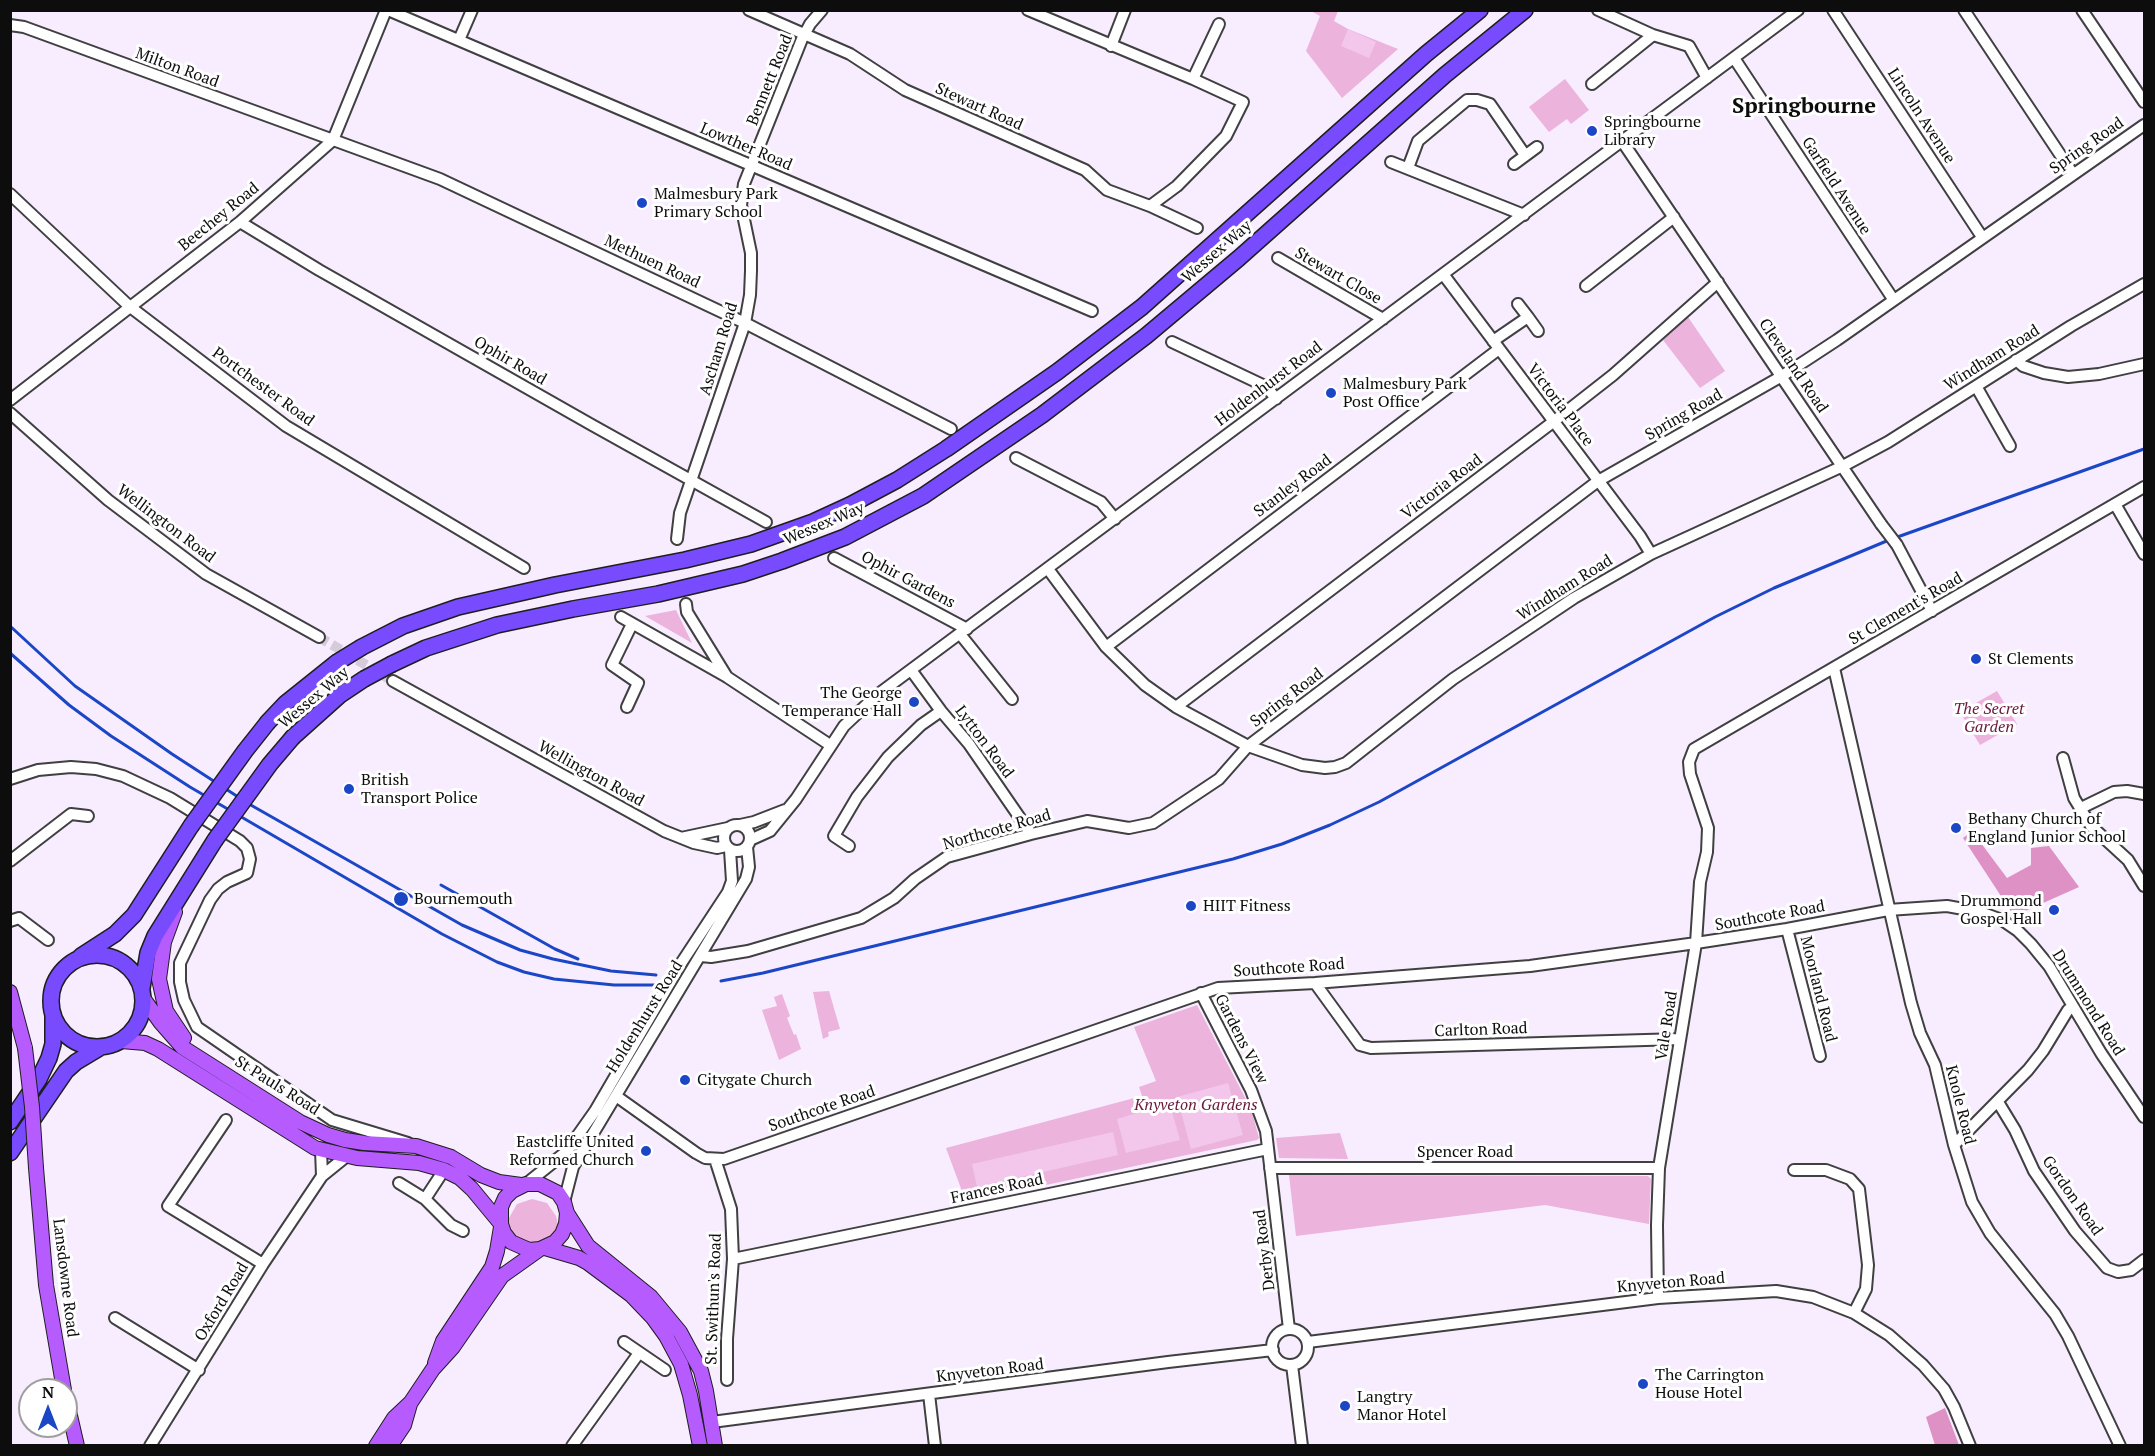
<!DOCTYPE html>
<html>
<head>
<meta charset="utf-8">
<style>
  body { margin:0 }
  #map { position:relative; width:2155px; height:1456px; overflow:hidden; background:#f8ecff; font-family:"PT Serif",serif }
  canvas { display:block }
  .frame { position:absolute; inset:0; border:12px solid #0d0d0d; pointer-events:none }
  .north { position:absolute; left:18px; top:1378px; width:60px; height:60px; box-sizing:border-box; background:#fff; border:2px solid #9e9e9e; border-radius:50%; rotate:0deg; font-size:16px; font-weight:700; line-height:24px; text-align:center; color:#0d0d0d }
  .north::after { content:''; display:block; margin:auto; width:21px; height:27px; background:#1b47c6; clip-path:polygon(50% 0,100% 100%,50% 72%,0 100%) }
</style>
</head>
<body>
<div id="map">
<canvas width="2155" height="1456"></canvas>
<div class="frame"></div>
<div class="north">N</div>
</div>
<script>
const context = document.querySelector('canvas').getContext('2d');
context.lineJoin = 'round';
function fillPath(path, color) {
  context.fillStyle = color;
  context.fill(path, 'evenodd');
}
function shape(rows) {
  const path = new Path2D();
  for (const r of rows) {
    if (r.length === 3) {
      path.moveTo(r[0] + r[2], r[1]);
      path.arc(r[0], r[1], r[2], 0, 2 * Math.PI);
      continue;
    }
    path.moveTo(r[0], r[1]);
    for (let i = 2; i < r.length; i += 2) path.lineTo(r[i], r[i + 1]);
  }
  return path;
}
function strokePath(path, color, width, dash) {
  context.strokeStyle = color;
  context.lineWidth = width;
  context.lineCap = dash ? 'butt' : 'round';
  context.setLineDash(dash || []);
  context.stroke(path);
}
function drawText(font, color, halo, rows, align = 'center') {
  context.font = font + ' "PT Serif",serif';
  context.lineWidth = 6;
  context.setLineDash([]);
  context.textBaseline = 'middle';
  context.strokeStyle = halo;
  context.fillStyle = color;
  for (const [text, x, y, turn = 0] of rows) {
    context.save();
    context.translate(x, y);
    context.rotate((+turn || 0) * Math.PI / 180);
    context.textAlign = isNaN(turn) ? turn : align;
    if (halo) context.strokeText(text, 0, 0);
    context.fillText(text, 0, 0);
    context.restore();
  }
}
const green = shape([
  [1309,10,1338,11,1334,21,1348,29,1398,49,1342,98,1306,51,1320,16],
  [1565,79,1589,110,1571,124,1567,119,1549,132,1529,107],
  [1688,317,1725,371,1700,388,1663,340],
  [676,610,692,643,645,616],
  [1997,691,2017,724,1980,745,1960,712],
  [829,991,840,1029,828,1032,829,1036,823,1039,813,992],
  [782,994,790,1016,787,1018,794,1035,796,1034,801,1049,779,1060,762,1010,777,1006,774,997],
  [1197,1005,1251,1109,1259,1138,1257,1140,966,1202,946,1148,1142,1096,1139,1087,1156,1081,1134,1027],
  [1340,1133,1348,1159,1279,1158,1276,1138],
  [1289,1175,1648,1176,1651,1179,1649,1224,1545,1205,1296,1236],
  [532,1199,547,1203,556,1216,558,1224,552,1239,529,1248,510,1233,508,1226,509,1218,517,1204]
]);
const forest = shape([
  [1972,831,2007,878,2031,865,2031,848,2049,846,2079,887,2014,916,1963,838],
  [1945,1408,1959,1445,1935,1445,1926,1417]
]);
const pitch = shape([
  [1348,29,1376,42,1369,58,1341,46],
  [1228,1083,1243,1135,1191,1149,1177,1097],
  [1163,1105,1171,1108,1180,1140,1126,1153,1117,1119],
  [1113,1132,1118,1155,977,1187,972,1164]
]);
const minorTunnel = shape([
  [319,637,393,681]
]);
const minor = shape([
  [388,10,1092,311],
  [749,10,850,54,905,90,1085,170,1107,190,1150,206,1197,228],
  [1028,10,1193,79,1243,102,1226,136,1177,186,1150,206],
  [1598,10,1653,35,1689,46,1707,78],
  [1833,10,1982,237],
  [1964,10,2073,174],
  [2082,10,2144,102],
  [10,25,24,27,440,179,745,323,951,429],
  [459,40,472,10],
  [1111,46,1125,10],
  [1734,58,1893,299],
  [1193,79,1219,24],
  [1592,84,1653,35],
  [1622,141,1881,524],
  [1391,162,1524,215],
  [1514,164,1537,147],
  [1408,168,1418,141,1467,100,1477,100,1490,104,1525,155],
  [10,194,129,306,286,426,524,568],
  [240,222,319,270,592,425,766,522],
  [1278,258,1383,319],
  [1443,274,1640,536,1651,554],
  [1586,286,1674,217],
  [1528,317,1538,331],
  [1493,341,1528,317,1518,304],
  [1172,342,1267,387,1276,399],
  [2016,360,2023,366,2044,373,2068,377,2099,374,2144,364],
  [1976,386,2010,446],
  [10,400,240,222,333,140,386,10],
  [10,413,108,500,206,574,319,637],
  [1016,458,1101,502,1115,519],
  [2115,504,2144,554],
  [677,539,680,513,745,323,750,295,751,271,751,253,741,205,744,184,802,39,810,24,822,10],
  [1897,545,1932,611],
  [834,558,967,629],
  [1048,569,1106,647,1145,685,1176,707,1248,746,1302,765,1325,768,1335,767,1346,763,1453,679,1574,598,1651,554,1843,466,1888,442,2071,326,2144,284],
  [686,604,687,612,727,677],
  [621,617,727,677,830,745],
  [960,634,1012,699],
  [1106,647,1499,349],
  [1834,668,1911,1003,1920,1033,1935,1065,1954,1145,1972,1202,1990,1233,2055,1314,2068,1336,2120,1446],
  [911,670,941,711,969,744,1031,834],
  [393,681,664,831,694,843,717,848,726,846],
  [627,707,638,683,612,665,632,624],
  [1176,707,1553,422,1613,375,1718,282],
  [2063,758,2074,798,2091,826,2128,860,2144,886],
  [10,779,38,770,71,767,96,769,123,776,170,798,240,841,247,848,250,859,247,873,227,882,218,889,210,900,180,963,180,982,184,1000,197,1027,332,1120,408,1143],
  [2081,808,2114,792,2127,791,2144,794],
  [737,838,13],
  [740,825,754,822,785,810],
  [681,838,728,828],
  [750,840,770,831,796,799,844,726,877,695,1798,10],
  [849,846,834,836,857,797,888,757,921,725,941,711],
  [10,861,71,814,88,816],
  [10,921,19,918,48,940],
  [1787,929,1820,1056],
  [701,956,711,957,748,951,861,918,894,898,915,879,947,857,1031,834,1087,821,1129,828,1153,823,1219,779,1248,746,1598,481,1782,376,1837,340,2144,125],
  [1315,983,1360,1045,1371,1048,1680,1039],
  [1201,993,1251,1090,1266,1131,1289,1329],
  [616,1096,696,1153,705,1158,724,1159,1218,988,1315,983,1530,966,1696,943,1787,929,1888,910,1947,906,1980,912,2002,920,2018,931,2031,944,2049,966,2101,1053,2144,1117],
  [1998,1102,2015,1130,2034,1171,2075,1231,2107,1268,2118,1272,2131,1270,2144,1260],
  [226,1120,168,1206,263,1264],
  [1954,1145,2028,1070,2043,1051,2068,1010,2072,1007],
  [321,1150,322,1176],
  [715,1159,731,1209,733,1259,727,1339,727,1380],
  [1270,1168,1659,1168],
  [1794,1170,1826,1170,1850,1179,1859,1189,1868,1265,1866,1289,1854,1313],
  [399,1183,425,1199,451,1225,463,1231],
  [526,1184,566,1152,595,1111,682,962,728,892,732,881,730,850],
  [425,1199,444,1170],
  [564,1202,573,1167,746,879,749,867,747,847],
  [733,1259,1268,1149],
  [1658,1298,1657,1225,1659,1168,1696,943,1700,882,1707,852,1708,828,1690,774,1689,762,1694,749,2144,487],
  [115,1318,199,1370],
  [1290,1347,18],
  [624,1342,665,1370],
  [1308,1342,1658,1298,1776,1291,1813,1297,1854,1313,1889,1335,1923,1365,1944,1389,1954,1407,1970,1446],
  [1292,1365,1302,1446],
  [929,1394,935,1446],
  [712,1422,1168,1362,1273,1350],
  [150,1446,263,1264,322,1176,348,1155],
  [572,1446,639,1353]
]);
const major = shape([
  [175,912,164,942,159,979,166,1011,184,1038],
  [10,992,25,1048],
  [143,998,161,1023,182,1047,300,1122,328,1135,345,1140,364,1143,416,1146,451,1157,481,1175,499,1182,521,1185],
  [121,1041,145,1043,158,1049,315,1148,357,1158,419,1163,444,1170,460,1178,472,1189,501,1224],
  [36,1168,46,1285,64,1390],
  [567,1213,588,1246,651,1297,680,1332,701,1371,706,1391,715,1446],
  [545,1248,579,1258,588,1263,631,1295,653,1318,666,1336,681,1364,690,1395,700,1446],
  [435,1363,443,1341,492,1267,497,1251,501,1227],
  [66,1398,77,1446],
  [376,1446,394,1418,411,1402,433,1369,453,1347,502,1276,540,1249,555,1242,562,1234,566,1224,567,1213,564,1202,558,1193,540,1184,526,1184,512,1191,505,1198,501,1207,501,1224,504,1233,511,1242,529,1250,540,1249],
  [390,1446,404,1425,410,1404]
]);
const highway = shape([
  [362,647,403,626,458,607,555,585,685,560,751,544,813,522,850,505,897,480,946,449,1057,372,1142,307,1426,54,1480,10],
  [392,664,426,648,497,625,573,609,658,594,743,574,782,561,845,537,923,496,1042,415,1146,336,1239,258,1445,75,1525,10],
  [268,722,286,703,336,663],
  [293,737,340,695,364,679],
  [97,1001,46],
  [81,956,115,934,134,915,191,826],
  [142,988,148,953,155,936,215,840],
  [10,1122,39,1079,49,1058,53,1044,53,1017],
  [10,1153,66,1071,76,1062,101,1047]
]);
const rail = shape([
  [10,626,75,686,172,754,249,804,462,925,520,950,553,959,611,971,656,975],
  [10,653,69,705,111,736,190,787,442,934,497,962,524,972,554,979,614,985,657,985],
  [441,885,555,949,578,959],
  [721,981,763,973,1233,859,1282,844,1330,825,1379,802,1715,617,1774,588,1889,540,2144,449]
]);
const minorBridge = shape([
  [1881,524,1897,545]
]);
const majorBridge = shape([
  [25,1048,32,1107,36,1168]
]);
const highwayBridge = shape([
  [336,663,362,647],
  [364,679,392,664],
  [191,826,245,751,268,722],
  [215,840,270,764,293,737]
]);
const markers = [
  [1592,131,6,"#1b47c6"],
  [642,203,6,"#1b47c6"],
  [1331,393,6,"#1b47c6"],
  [1976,659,6,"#1b47c6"],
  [914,702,6,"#1b47c6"],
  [349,789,6,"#1b47c6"],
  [1956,828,6,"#1b47c6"],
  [401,899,8,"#1b47c6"],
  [1191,906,6,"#1b47c6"],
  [2054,910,6,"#1b47c6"],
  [685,1080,6,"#1b47c6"],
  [646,1151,6,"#1b47c6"],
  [1643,1384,6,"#1b47c6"],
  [1345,1406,6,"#1b47c6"]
];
const streetNames = [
  ["Milton Road",177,68,20],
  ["Bennett Road",770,80,-68],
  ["Stewart Road",979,107,24],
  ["Lincoln Avenue",1921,116,57],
  ["Spring Road",2087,146,-35],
  ["Lowther Road",746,147,23],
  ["Garfield Avenue",1836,186,57],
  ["Beechey Road",219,217,-39],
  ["Wessex Way",1217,252,-41],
  ["Methuen Road",652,262,25],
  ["Stewart Close",1338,276,30],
  ["Ascham Road",719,349,-73],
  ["Windham Road",1992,358,-32],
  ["Ophir Road",510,361,30],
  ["Cleveland Road",1793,366,56],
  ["Holdenhurst Road",1269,384,-37],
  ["Portchester Road",263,387,36],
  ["Victoria Place",1560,405,53],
  ["Spring Road",1684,415,-30],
  ["Stanley Road",1293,486,-37],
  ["Victoria Road",1442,487,-37],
  ["Wellington Road",166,524,37],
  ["Wessex Way",824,524,-23],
  ["Ophir Gardens",908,580,28],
  ["Windham Road",1565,588,-32],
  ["St Clement's Road",1906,609,-30],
  ["Wessex Way",314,698,-40],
  ["Spring Road",1287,698,-37],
  ["Lytton Road",984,742,53],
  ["Wellington Road",591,774,29],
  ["Northcote Road",997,830,-16],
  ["Southcote Road",1770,916,-10],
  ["Southcote Road",1289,968,-4],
  ["Moorland Road",1818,989,76],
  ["Drummond Road",2088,1003,58],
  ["Holdenhurst Road",645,1017,-58],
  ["Vale Road",1667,1026,-81],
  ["Carlton Road",1481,1030,-2],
  ["Gardens View",1241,1039,63],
  ["St Pauls Road",277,1086,32],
  ["Knole Road",1960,1105,76],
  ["Southcote Road",822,1109,-19],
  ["Spencer Road",1465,1152],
  ["Frances Road",997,1189,-12],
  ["Gordon Road",2072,1196,55],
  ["Derby Road",1265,1250,-97],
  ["Lansdowne Road",65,1278,83],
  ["Knyveton Road",1671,1283,-5],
  ["St. Swithun's Road",714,1299,-88],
  ["Oxford Road",222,1302,-59],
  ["Knyveton Road",990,1371,-7]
];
const poiNames = [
  ["Springbourne",1604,122],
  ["Library",1604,140],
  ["Malmesbury Park",654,194],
  ["Primary School",654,212],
  ["Malmesbury Park",1343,384],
  ["Post Office",1343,402],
  ["St Clements",1988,659],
  ["The George",902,693,"right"],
  ["Temperance Hall",902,711,"right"],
  ["British",361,780],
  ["Transport Police",361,798],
  ["Bethany Church of",1968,819],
  ["England Junior School",1968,837],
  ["Bournemouth",414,899],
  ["Drummond",2042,901,"right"],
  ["Gospel Hall",2042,919,"right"],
  ["HIIT Fitness",1203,906],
  ["Citygate Church",697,1080],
  ["Eastcliffe United",634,1142,"right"],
  ["Reformed Church",634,1160,"right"],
  ["The Carrington",1655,1375],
  ["House Hotel",1655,1393],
  ["Langtry",1357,1397],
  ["Manor Hotel",1357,1415]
];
const parkNames = [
  ["The Secret",1989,709],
  ["Garden",1989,727],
  ["Knyveton Gardens",1196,1105]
];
const districtNames = [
  ["Springbourne",1804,107]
];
fillPath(green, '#ecb3dd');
fillPath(forest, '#de91c4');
fillPath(pitch, '#f3c6ec');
strokePath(minorTunnel, '#d5cbdb', 10, [10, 5]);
strokePath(minor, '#404040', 14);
strokePath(major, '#1e1e1e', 16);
strokePath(highway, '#1e1e1e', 18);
strokePath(minor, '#fff', 10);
strokePath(major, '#b65cff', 14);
strokePath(highway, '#784bff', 15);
strokePath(rail, '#1b47c6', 3);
strokePath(minorBridge, '#404040', 14, []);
strokePath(majorBridge, '#1e1e1e', 16, []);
strokePath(highwayBridge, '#1e1e1e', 18, []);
strokePath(minorBridge, '#fff', 10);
strokePath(majorBridge, '#b65cff', 14);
strokePath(highwayBridge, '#784bff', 15);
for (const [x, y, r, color] of markers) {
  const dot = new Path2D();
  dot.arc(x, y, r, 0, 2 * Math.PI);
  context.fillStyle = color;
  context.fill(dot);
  strokePath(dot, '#fff', 2);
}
drawText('16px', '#0d0d0d', '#fff', streetNames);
drawText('16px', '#0d0d0d', '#fff', poiNames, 'left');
drawText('italic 16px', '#69193a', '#fff', parkNames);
drawText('bold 22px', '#0d0d0d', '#fff', districtNames);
</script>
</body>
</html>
